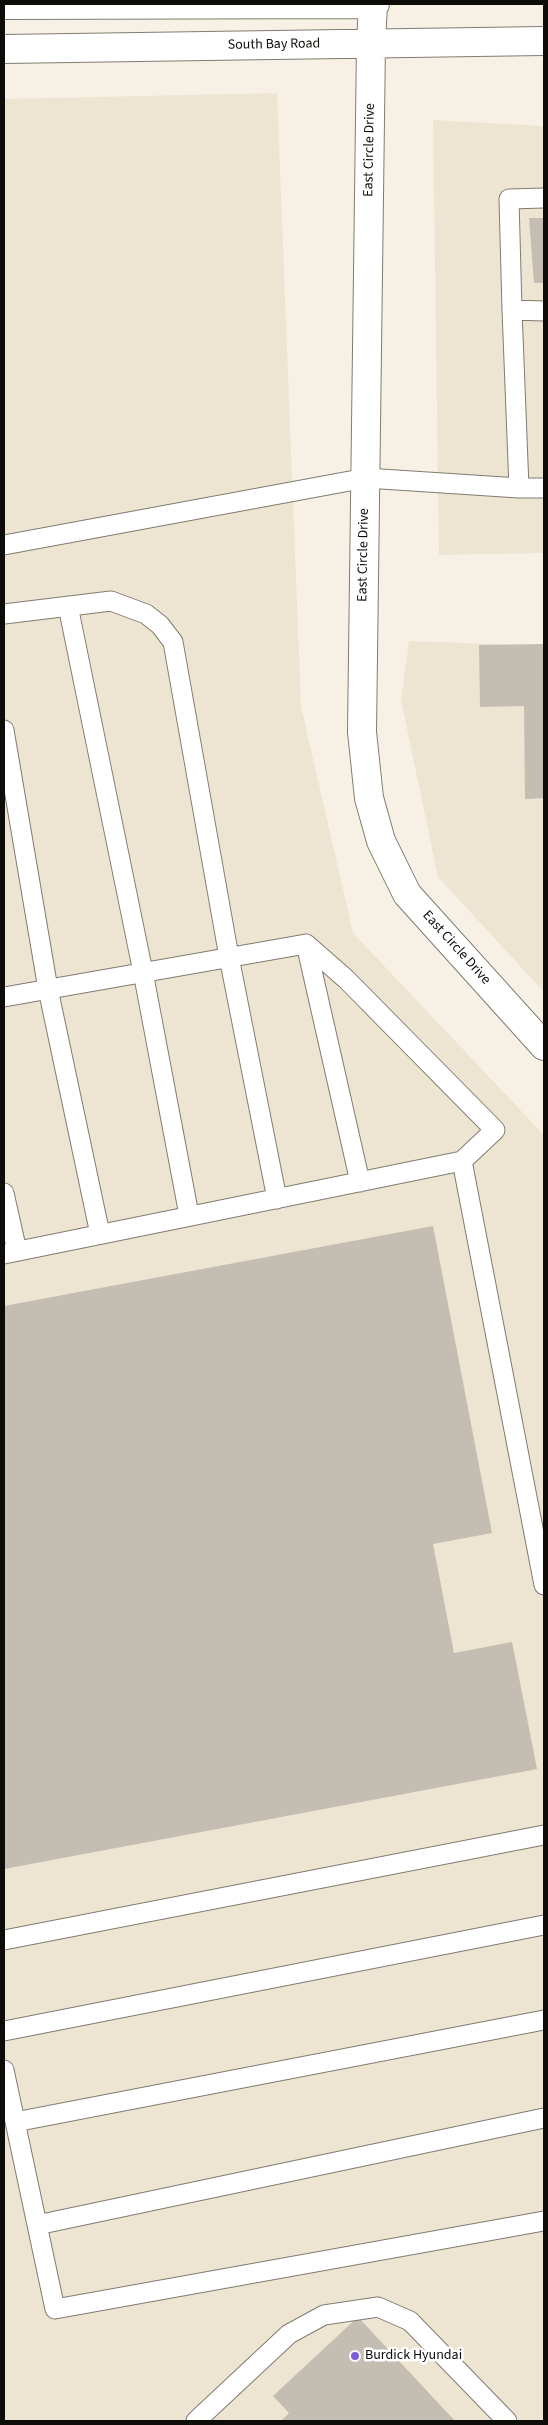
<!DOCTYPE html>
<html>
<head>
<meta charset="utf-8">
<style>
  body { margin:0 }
  #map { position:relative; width:548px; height:2425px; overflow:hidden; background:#f7f1e5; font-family:"Source Sans 3",sans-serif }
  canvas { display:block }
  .frame { position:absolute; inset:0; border:5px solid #0e0c08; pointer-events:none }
</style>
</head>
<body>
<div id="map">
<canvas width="548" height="2425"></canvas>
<div class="frame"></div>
</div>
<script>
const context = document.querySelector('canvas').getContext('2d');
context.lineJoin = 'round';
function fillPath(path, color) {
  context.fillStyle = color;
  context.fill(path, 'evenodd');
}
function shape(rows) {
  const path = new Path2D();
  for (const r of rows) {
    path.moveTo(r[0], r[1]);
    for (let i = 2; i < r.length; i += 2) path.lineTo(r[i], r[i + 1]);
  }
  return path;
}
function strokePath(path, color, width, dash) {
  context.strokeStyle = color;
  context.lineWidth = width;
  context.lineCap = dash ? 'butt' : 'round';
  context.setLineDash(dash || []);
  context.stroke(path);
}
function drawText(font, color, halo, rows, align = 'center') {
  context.font = font + ' "Source Sans 3",sans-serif';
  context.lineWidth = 5;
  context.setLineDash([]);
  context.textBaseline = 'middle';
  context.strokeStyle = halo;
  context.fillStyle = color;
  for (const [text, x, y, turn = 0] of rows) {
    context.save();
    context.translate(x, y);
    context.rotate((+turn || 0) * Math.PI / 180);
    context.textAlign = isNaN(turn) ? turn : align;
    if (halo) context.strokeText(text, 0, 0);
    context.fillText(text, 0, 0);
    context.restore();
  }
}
const built = shape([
  [277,93,301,706,353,933,544,1135,544,2421,4,2421,4,99],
  [433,120,544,126,544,553,439,555],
  [409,641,544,646,544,992,438,877,401,700]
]);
const building = shape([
  [529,218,544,218,544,283,534,283],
  [544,644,544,798,525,799,524,706,480,707,479,645],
  [433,1226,492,1533,433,1544,454,1653,512,1642,537,1769,4,1869,4,1306],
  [358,2317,455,2421,281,2421,289,2413,273,2396]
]);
const service = shape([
  [512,310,509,199,544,198],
  [519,488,544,488],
  [4,545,366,478,519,488,512,310,544,311],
  [68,606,143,972,189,1215],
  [4,614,111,601,146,614,160,625,173,642,229,957,277,1199],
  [4,730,48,989,100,1234],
  [306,944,360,1182],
  [4,997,306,944,346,979,495,1130,462,1161],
  [4,1193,17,1251],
  [4,1254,462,1161,544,1585],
  [4,1940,544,1835],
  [4,2031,544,1925],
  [4,2070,55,2309,544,2221],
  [15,2122,544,2020],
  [37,2225,544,2118],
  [196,2421,289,2334,324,2315,378,2307,410,2321,507,2421]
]);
const tertiary = shape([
  [373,4,371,43,362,732,369,798,381,841,407,894,544,1046],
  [4,5,375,4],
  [4,49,544,41]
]);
const markers = [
  [355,2356,5,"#805bd6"]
];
const streetNames = [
  ["South Bay Road",274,45,-1],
  ["East Circle Drive",370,150,-89],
  ["East Circle Drive",364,555,-89],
  ["East Circle Drive",456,948,48]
];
const poiNames = [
  ["Burdick Hyundai",365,2356]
];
fillPath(built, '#eee4d2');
fillPath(building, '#c3bdb2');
strokePath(service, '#817c71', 21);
strokePath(tertiary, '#817c71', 30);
strokePath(service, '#fff', 19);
strokePath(tertiary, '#fff', 28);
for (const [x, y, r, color] of markers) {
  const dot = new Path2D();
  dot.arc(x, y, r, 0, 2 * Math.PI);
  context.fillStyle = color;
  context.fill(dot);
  strokePath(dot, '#fff', 2);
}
drawText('14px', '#0e0c08', '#fff', streetNames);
drawText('14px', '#0e0c08', '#fff', poiNames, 'left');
</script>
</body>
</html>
